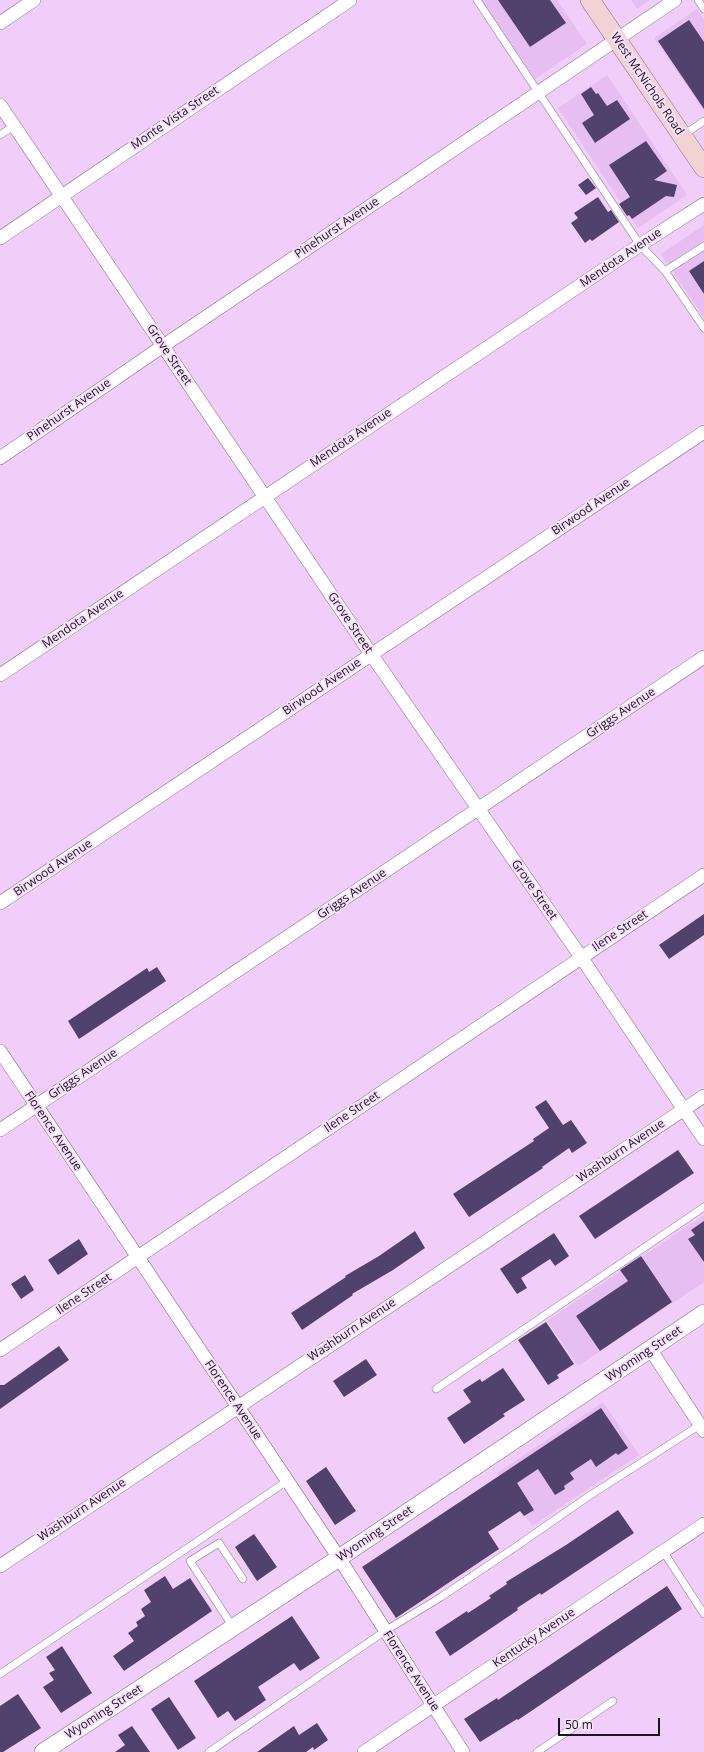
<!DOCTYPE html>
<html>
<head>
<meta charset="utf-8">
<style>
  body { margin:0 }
  #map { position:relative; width:704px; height:1752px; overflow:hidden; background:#f1cdfa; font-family:"Open Sans",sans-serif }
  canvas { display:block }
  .scale { position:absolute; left:558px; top:1718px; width:102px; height:18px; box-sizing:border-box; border:2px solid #1f1222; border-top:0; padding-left:5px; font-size:12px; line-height:14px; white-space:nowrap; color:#1f1222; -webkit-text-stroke:3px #f6e0fb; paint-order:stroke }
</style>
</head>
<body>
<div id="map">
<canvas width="704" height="1752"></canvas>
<div class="scale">50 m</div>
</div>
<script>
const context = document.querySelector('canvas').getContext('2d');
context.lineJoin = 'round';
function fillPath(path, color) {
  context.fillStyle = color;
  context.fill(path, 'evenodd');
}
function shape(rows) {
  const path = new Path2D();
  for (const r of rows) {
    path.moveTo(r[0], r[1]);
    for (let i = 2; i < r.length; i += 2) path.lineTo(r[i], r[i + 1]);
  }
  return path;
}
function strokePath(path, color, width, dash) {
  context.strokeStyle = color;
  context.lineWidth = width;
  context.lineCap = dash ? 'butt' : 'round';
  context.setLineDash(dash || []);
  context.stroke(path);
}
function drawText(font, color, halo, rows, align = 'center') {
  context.font = font + ' "Open Sans",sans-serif';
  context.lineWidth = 4;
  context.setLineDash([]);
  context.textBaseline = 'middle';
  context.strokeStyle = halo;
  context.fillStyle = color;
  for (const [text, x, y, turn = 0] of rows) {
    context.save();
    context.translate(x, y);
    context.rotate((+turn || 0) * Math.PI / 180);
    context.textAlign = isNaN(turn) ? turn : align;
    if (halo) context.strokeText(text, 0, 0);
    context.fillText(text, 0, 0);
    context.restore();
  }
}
const built = shape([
  [482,0,557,0,587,44,535,79],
  [631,0,650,0,637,9],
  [697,9,704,20,704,111,654,38],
  [607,75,687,195,638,228,558,108],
  [704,225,704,318,661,254],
  [704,1215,704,1282,578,1366,547,1321],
  [603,1402,639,1455,532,1526,497,1473]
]);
const building = shape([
  [498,0,550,0,566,23,530,47],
  [689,20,704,42,704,109,658,41],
  [591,87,596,94,598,93,607,106,617,100,630,119,595,143,582,123,594,115,581,94],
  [646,141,667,171,654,180,677,185,674,197,666,196,632,219,629,215,627,216,619,204,630,197,609,165],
  [588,178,596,188,586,195,578,185],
  [598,197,608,212,611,210,619,222,592,241,590,239,585,243,571,223,578,218,574,213],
  [704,261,704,294,689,271],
  [704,914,704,935,669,959,659,945],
  [157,967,166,981,79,1039,68,1021,147,968,149,972],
  [546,1100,563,1125,571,1120,587,1143,572,1153,569,1148,542,1167,543,1168,469,1217,453,1194,534,1141,533,1139,549,1128,535,1107],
  [678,1150,694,1173,595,1239,579,1216],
  [704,1221,704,1262,688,1239,695,1235,691,1230],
  [415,1231,425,1248,393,1270,352,1294,353,1295,302,1330,291,1313,346,1277,345,1276,379,1256],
  [554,1233,569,1256,555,1266,550,1259,521,1278,527,1288,517,1294,500,1269],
  [79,1239,88,1254,58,1275,48,1260],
  [641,1256,672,1302,600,1351,576,1316,628,1281,620,1270],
  [25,1275,34,1290,21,1299,11,1284],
  [546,1322,574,1364,557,1375,559,1378,548,1385,518,1340],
  [59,1346,69,1360,0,1409,0,1385,4,1385],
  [366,1359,377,1375,344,1397,333,1381],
  [503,1368,525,1400,503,1414,505,1416,464,1444,447,1418,471,1402,463,1390,480,1379,482,1382],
  [601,1408,628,1448,618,1455,616,1453,596,1467,591,1459,570,1473,574,1479,564,1486,565,1489,555,1495,538,1469,517,1483,534,1510,524,1516,520,1511,488,1532,499,1549,396,1618,362,1567],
  [326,1467,356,1511,335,1525,306,1481],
  [618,1510,634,1533,541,1595,540,1593,517,1608,518,1610,450,1656,435,1632,467,1611,468,1613,491,1598,489,1596,507,1584,506,1582,566,1545],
  [254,1534,277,1567,257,1581,235,1547],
  [165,1576,173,1589,190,1578,212,1611,124,1671,113,1656,134,1641,128,1633,138,1626,136,1622,145,1616,141,1609,151,1602,144,1590],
  [667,1586,682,1609,518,1720,517,1719,480,1742,464,1719,497,1698,498,1700],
  [292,1616,320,1658,300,1671,294,1663,258,1687,266,1700,235,1721,228,1711,218,1718,194,1681],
  [62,1646,92,1693,61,1713,43,1687,54,1680,49,1673,55,1670,46,1657],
  [18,1694,41,1728,3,1752,0,1752,0,1706],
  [169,1697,196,1738,178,1750,151,1709],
  [317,1723,328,1740,314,1750,313,1747,306,1752,257,1752,294,1726,299,1735],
  [132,1726,150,1752,115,1752,125,1745,118,1735]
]);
const service = shape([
  [477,0,640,245,665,271,704,328],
  [698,0,704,9],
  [0,135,14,126],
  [682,136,704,121],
  [665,271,704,246],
  [436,1389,704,1207],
  [663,1551,704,1614],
  [233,1627,190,1561,219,1543,243,1579],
  [0,1674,287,1481],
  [209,1752,385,1631,441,1597,514,1548,589,1496,700,1425],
  [537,1752,613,1701]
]);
const minor = shape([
  [0,23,34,0],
  [0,105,371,654,581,957,704,1139],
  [0,238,350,0],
  [0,458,163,346,675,0],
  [0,675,640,245,704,204],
  [0,903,704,432],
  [0,1051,339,1558,463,1752],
  [0,1130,704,657],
  [650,1349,704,1431],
  [0,1350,704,875],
  [0,1566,704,1096],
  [364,1752,704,1524]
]);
const tertiary = shape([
  [43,1752,339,1558,704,1313]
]);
const secondary = shape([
  [590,0,704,168]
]);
const streetNames = [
  ["West McNichols Road",647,84,56],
  ["Monte Vista Street",175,118,-34],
  ["Pinehurst Avenue",337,228,-34],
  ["Mendota Avenue",621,258,-34],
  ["Grove Street",169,355,56],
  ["Pinehurst Avenue",69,410,-35],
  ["Mendota Avenue",351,438,-34],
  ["Birwood Avenue",591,507,-34],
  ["Mendota Avenue",83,619,-34],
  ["Grove Street",350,623,56],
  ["Birwood Avenue",322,687,-34],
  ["Griggs Avenue",621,713,-34],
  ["Birwood Avenue",53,868,-34],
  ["Grove Street",534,890,55],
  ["Griggs Avenue",352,894,-34],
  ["Ilene Street",620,931,-34],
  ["Griggs Avenue",83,1074,-34],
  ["Ilene Street",352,1112,-34],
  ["Florence Avenue",53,1131,56],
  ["Washburn Avenue",621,1151,-34],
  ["Ilene Street",84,1294,-34],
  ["Washburn Avenue",352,1330,-34],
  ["Wyoming Street",644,1354,-34],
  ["Florence Avenue",233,1400,56],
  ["Washburn Avenue",82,1510,-34],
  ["Wyoming Street",375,1534,-34],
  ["Kentucky Avenue",534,1638,-34],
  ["Florence Avenue",411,1671,57],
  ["Wyoming Street",104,1712,-33]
];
fillPath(built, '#e7bef1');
fillPath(building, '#51426d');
strokePath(service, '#87678f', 8);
strokePath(minor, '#87678f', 14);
strokePath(tertiary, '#87678f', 18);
strokePath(secondary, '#87678f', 20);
strokePath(service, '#fff', 7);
strokePath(minor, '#fff', 13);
strokePath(tertiary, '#fff', 17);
strokePath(secondary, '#f3d2d3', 19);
drawText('12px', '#1f1222', '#f6e0fb', streetNames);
</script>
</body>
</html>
